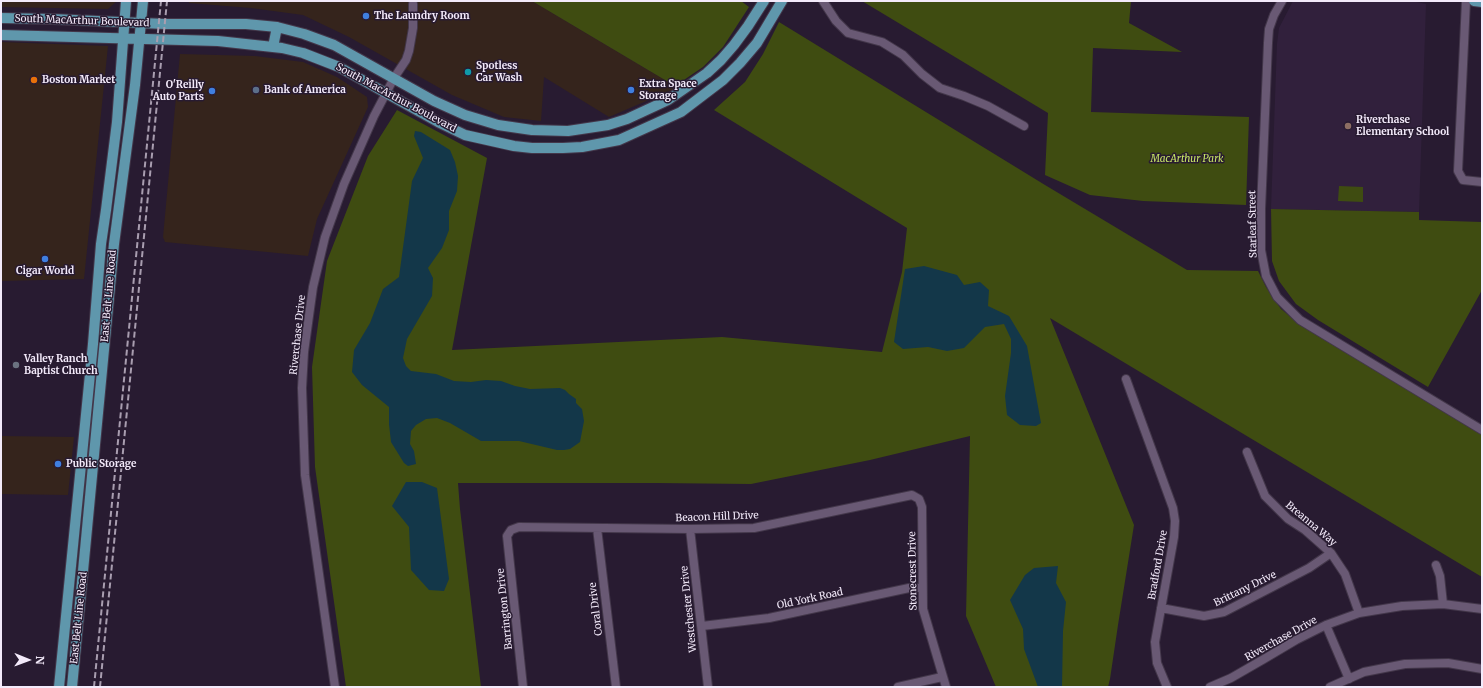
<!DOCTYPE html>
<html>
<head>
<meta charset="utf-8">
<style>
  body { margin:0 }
  #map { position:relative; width:1483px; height:688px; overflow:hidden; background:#281b31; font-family:Merriweather,serif }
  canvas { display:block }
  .frame { position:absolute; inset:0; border:2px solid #f3eafa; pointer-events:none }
  .north { position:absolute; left:8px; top:640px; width:40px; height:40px; -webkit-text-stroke:3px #281b31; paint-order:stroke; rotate:91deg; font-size:11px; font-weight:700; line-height:16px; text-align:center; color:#f3eafa }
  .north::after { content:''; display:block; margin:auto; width:14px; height:18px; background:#f3eafa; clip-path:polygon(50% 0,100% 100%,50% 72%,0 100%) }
</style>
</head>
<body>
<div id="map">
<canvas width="1483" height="688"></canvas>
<div class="frame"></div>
<div class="north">N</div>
</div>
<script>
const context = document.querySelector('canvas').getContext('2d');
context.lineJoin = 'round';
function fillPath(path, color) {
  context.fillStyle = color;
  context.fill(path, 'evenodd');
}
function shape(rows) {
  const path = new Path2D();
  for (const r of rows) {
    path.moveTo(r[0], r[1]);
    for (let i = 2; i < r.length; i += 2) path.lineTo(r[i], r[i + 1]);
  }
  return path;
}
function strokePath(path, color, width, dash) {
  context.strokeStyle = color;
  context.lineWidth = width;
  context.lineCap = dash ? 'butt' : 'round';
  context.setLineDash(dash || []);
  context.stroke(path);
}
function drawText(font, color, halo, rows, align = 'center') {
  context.font = font + ' Merriweather,serif';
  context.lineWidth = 3;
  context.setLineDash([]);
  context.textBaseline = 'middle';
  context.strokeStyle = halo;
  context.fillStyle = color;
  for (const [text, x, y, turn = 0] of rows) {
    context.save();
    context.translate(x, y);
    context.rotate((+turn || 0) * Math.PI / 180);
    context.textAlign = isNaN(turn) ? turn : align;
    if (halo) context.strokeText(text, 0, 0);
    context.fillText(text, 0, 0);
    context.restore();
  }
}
const commercial = shape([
  [1,1,117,1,108,9,1,7],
  [189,1,532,1,675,86,672,90,609,117,544,77,541,121,504,117,452,95,349,37,303,15,251,8,189,3],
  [1,42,108,46,84,279,1,281],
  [180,54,255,56,303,62,337,77,367,97,368,107,317,219,308,256,165,242,163,237],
  [1,436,74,437,68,495,1,494]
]);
const built = shape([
  [1293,1,1412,1,1426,4,1419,212,1271,209,1277,44,1279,28]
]);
const green = shape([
  [532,1,741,1,749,7,723,47,703,67,675,86],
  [862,1,1131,1,1129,23,1182,52,1093,48,1091,112,1249,117,1246,205,1143,201,1090,195,1045,175,1048,113],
  [779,22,1045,185,1187,270,1258,271,1266,287,1281,309,1302,326,1482,434,1482,577,1050,318,1134,525,1118,625,1110,679,1108,687,996,687,966,616,970,436,870,460,751,484,656,483,458,483,460,509,481,687,346,687,315,467,312,367,327,261,368,156,397,110,487,158,452,350,722,337,882,352,902,272,907,228,714,110,745,82,763,54],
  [1339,186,1363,187,1363,202,1338,201],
  [1271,209,1419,212,1419,220,1482,222,1482,290,1428,387,1318,320,1296,304,1279,281,1272,261]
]);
const water = shape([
  [415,131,421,132,450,150,455,162,458,176,457,191,449,211,449,230,442,248,428,268,433,278,432,296,407,339,403,358,406,366,411,371,436,374,454,381,471,382,486,380,501,381,515,386,530,389,560,388,565,390,569,394,576,399,576,403,582,409,584,421,580,442,570,449,564,450,557,450,519,441,481,441,450,423,437,418,426,419,416,425,411,431,410,444,414,451,416,464,408,466,404,463,391,442,389,424,389,407,362,385,352,372,354,350,370,323,383,289,399,277,412,181,423,158,414,136],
  [924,266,957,275,964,285,980,282,989,290,988,306,1009,316,1027,346,1041,423,1036,426,1020,425,1007,415,1005,396,1011,353,1011,339,1004,324,985,327,964,348,947,351,928,347,903,349,894,342,905,269],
  [406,482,422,482,437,488,449,579,444,591,429,590,411,570,409,527,392,506],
  [1058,566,1056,583,1066,602,1063,631,1062,687,1038,687,1024,649,1023,629,1010,600,1025,575,1034,568]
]);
const minor = shape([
  [823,1,836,21,848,33,882,42,903,55,922,74,940,88,964,96,988,106,1024,126],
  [1282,1,1274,15,1269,29,1268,43,1261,209,1261,250,1266,276,1277,297,1300,320,1482,430],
  [1466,1,1458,171,1463,180,1482,182],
  [1126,379,1173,508,1175,521,1174,537,1155,642,1157,663,1167,687],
  [1247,452,1265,496,1288,519,1305,530,1331,553,1345,574,1359,613],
  [597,528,616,687],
  [690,529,708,687],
  [1436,565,1440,576,1443,604],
  [1161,608,1204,616,1224,612,1309,568,1331,553],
  [1326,625,1349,679],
  [702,626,769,618,909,588,922,588],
  [335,687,305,475,302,388,304,352,313,287,325,237,344,184,374,116,394,78,406,60,409,51,413,28,413,4],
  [523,687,507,536,511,530,519,527,690,529,754,528,912,495,919,499,922,507,923,609,946,687],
  [898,687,942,677],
  [1210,687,1231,678,1264,659,1296,640,1326,625,1359,613,1402,606,1443,604,1482,609],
  [1330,687,1364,672,1405,664,1448,663,1482,669]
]);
const major = shape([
  [1474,1,1482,2],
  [1,18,52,19,165,24,246,24,277,27,304,34,334,45,434,101,465,115,498,125,532,130,568,131,608,125,627,119,668,100,707,73,721,60,734,45,748,26,764,1],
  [1,35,218,41,282,48,303,53,339,67,438,122,465,135,514,146,532,148,563,148,582,147,619,140,681,112,723,80,740,63,757,43,782,1],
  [273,47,277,27],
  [59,687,93,344,101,244,106,210,117,122,126,1],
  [72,687,114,244,135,85,143,1]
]);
const rail = shape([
  [94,687,161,1],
  [100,687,167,1]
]);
const markers = [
  [366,16,4,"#3f7fe0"],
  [468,72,4,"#0f9aa8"],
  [34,80,4,"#e8710a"],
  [256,90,4,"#5c6f8a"],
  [631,90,4,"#3f7fe0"],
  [212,91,4,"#3f7fe0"],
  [1348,126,4,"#8d6e63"],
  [45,259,4,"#3f7fe0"],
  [16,365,4,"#6b7280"],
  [58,464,4,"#3f7fe0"]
];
const poiNames = [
  ["The Laundry Room",374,16],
  ["Spotless",476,66],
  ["Car Wash",476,78],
  ["Boston Market",42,80],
  ["Extra Space",639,84],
  ["Storage",639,96],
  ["O'Reilly",204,85,"right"],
  ["Auto Parts",204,97,"right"],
  ["Bank of America",264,90],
  ["Riverchase",1356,120],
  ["Elementary School",1356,132],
  ["Cigar World",45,271,"center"],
  ["Valley Ranch",24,359],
  ["Baptist Church",24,371],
  ["Public Storage",66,464]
];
const streetNames = [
  ["South MacArthur Boulevard",82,21,2],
  ["South MacArthur Boulevard",396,98,28],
  ["Starleaf Street",1253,224,-91],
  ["East Belt Line Road",109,296,-85],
  ["Riverchase Drive",298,335,-84],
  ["Beacon Hill Drive",717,517,-2],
  ["Breanna Way",1311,524,40],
  ["Bradford Drive",1158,565,-80],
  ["Stonecrest Drive",913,571,-91],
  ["Brittany Drive",1245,589,-26],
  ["Old York Road",810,599,-12],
  ["Barrington Drive",505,609,-96],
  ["Coral Drive",596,609,-97],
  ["Westchester Drive",689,609,-96],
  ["East Belt Line Road",79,618,-84],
  ["Riverchase Drive",1281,639,-29]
];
const parkNames = [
  ["MacArthur Park",1187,159]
];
fillPath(commercial, '#35241c');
fillPath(built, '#31203c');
fillPath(green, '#3f4c11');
fillPath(water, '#133749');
strokePath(minor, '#43374a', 10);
strokePath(major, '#43374a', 12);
strokePath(minor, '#695974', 8);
strokePath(major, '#5f97ac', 10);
strokePath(rail, '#a99eb0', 2, [6, 3]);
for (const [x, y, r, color] of markers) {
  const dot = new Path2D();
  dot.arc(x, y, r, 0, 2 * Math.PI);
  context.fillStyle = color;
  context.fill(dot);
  strokePath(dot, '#281b31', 1.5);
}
drawText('bold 10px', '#f3eafa', '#281b31', poiNames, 'left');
drawText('10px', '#f3eafa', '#281b31', streetNames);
drawText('italic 10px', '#c9e866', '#281b31', parkNames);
</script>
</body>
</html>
